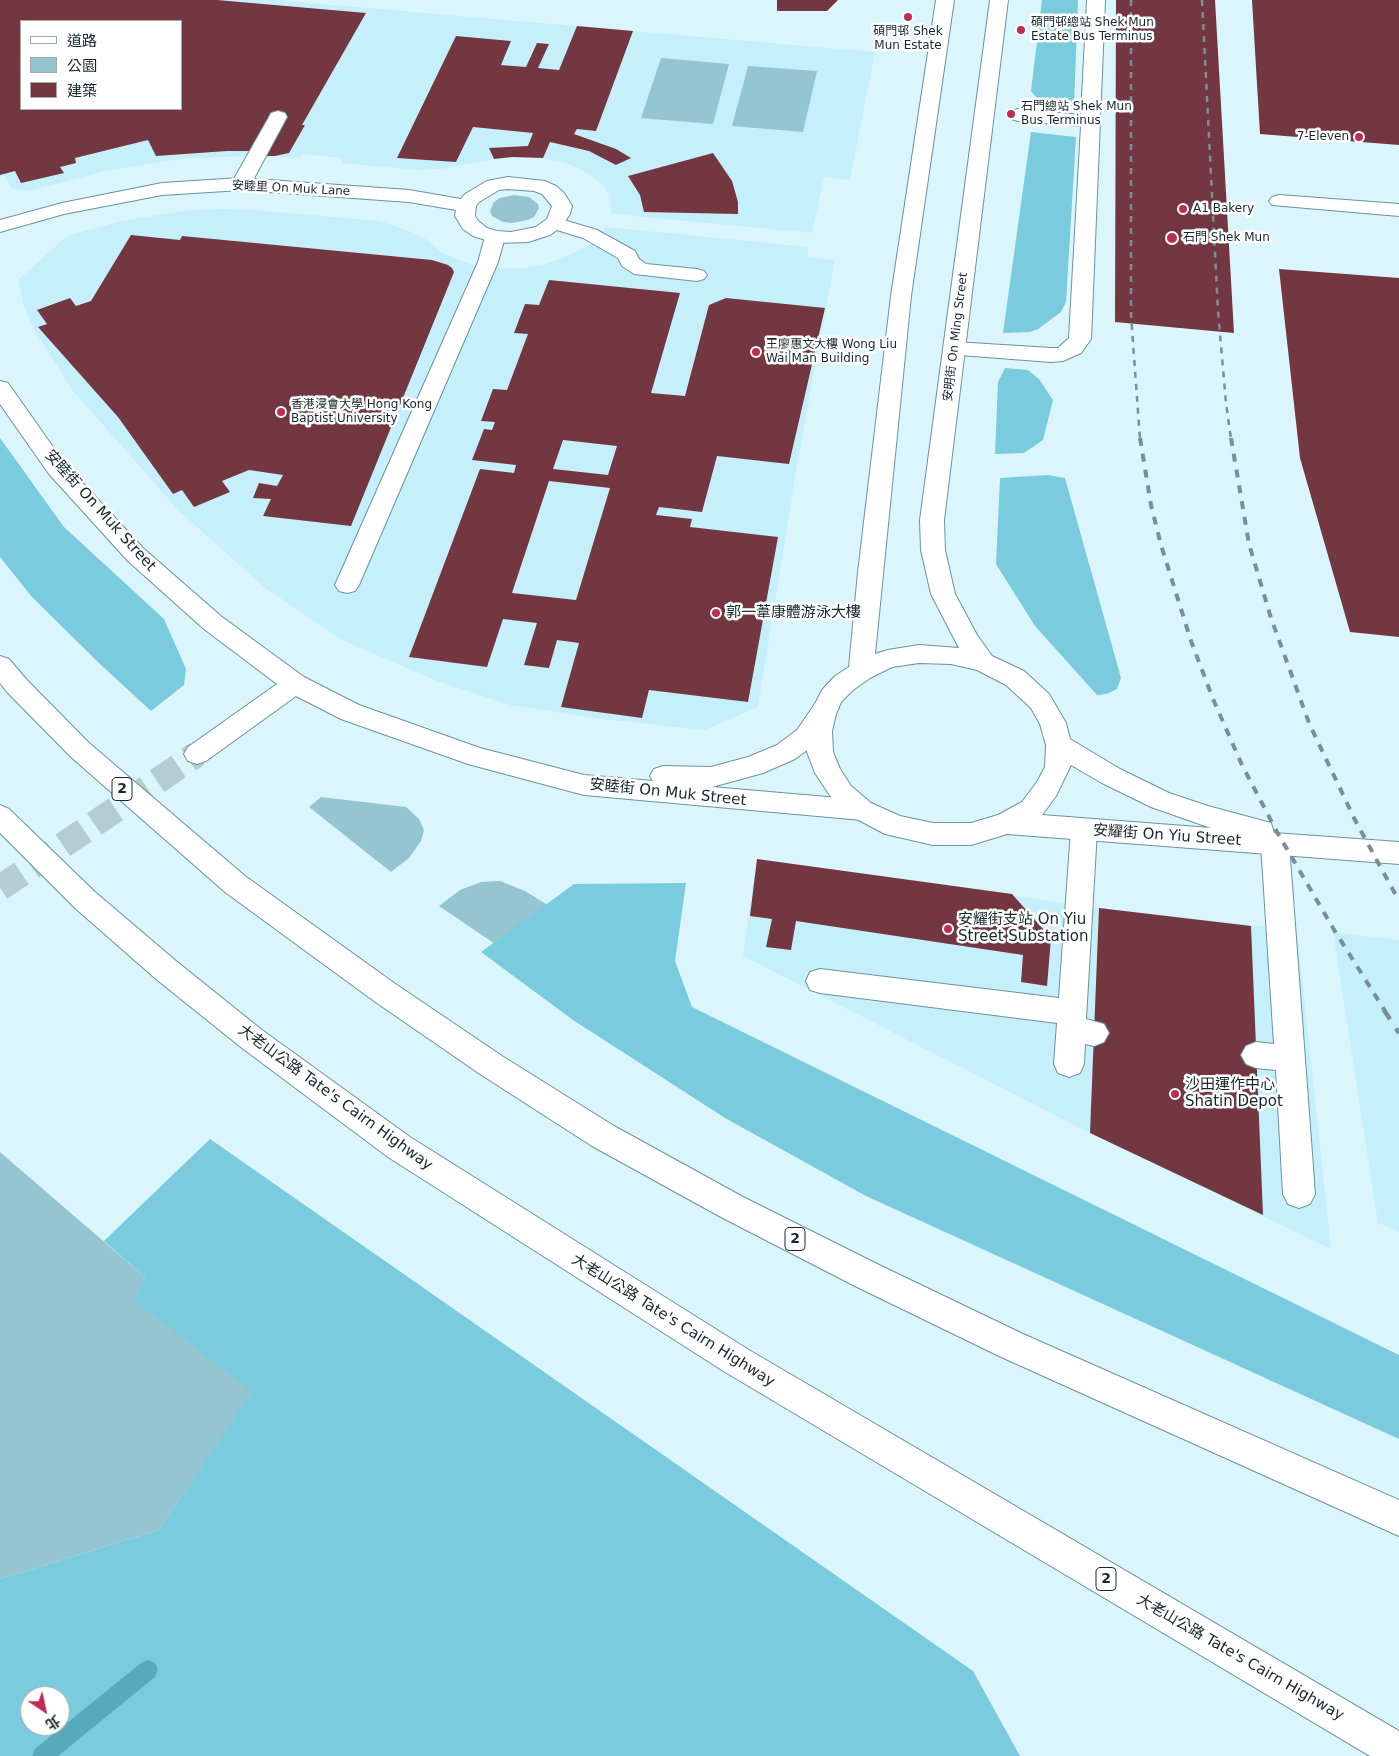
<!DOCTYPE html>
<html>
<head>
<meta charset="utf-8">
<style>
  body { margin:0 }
  #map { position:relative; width:1399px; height:1756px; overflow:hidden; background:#dbf5fc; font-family:"DejaVu Sans","Noto Sans TC",sans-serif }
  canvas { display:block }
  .legend { position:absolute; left:20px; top:20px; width:162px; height:90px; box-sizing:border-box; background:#fff; border:1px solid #a2a9ab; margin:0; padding:6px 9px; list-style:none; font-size:15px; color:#17282c }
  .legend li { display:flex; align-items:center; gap:10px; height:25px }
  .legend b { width:25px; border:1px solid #a2a9ab }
  .north { position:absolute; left:20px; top:1686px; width:50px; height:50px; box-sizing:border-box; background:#fff; border:1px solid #a2a9ab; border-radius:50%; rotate:146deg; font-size:14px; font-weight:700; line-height:20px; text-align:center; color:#17282c }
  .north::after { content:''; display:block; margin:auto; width:18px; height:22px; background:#bc2c53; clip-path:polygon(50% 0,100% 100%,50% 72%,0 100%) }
</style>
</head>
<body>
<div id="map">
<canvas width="1399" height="1756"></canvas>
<ul class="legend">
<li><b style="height:6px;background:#fff"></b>道路</li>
<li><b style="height:14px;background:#95c5d1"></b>公園</li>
<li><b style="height:14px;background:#723741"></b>建築</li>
</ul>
<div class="north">北</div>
</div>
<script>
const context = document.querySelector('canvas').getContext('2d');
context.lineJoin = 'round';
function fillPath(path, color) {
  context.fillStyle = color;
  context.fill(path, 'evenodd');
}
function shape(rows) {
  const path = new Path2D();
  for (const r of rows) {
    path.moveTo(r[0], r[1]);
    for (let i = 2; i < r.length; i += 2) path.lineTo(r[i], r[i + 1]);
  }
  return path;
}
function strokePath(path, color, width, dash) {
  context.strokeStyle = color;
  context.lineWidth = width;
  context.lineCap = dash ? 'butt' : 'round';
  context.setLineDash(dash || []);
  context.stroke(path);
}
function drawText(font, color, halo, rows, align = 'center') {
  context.font = font + ' "DejaVu Sans","Noto Sans TC",sans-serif';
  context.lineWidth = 5;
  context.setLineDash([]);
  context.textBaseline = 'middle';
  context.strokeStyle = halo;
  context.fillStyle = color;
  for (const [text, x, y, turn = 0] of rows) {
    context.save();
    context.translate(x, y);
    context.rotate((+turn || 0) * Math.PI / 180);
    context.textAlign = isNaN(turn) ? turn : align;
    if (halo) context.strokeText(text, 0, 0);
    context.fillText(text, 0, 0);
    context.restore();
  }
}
const built = shape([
  [0,0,276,0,875,52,850,180,824,177,812,233,612,214,608,193,603,185,588,173,567,163,534,157,493,159,441,169,417,170,341,163,343,158,302,154,300,158,260,156,186,158,105,171,29,191,11,188,5,176,0,177],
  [21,21,181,21,181,109,21,109],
  [221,209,253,210,380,221,412,232,426,239,441,252,456,259,474,265,498,268,524,268,545,264,560,259,582,249,593,242,606,227,809,247,807,257,835,260,798,459,758,707,705,730,593,718,510,705,437,681,340,639,264,587,180,512,73,391,34,330,24,307,18,280,67,236,122,221,183,211],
  [757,859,1099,908,1297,930,1331,1249,1090,1133,743,956],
  [1333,932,1399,940,1399,1232,1378,1223]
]);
const green = shape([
  [661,58,729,64,713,124,641,118],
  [748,66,817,71,803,132,732,126],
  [514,195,529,197,538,204,539,208,534,217,528,220,512,223,503,222,492,216,490,211,494,202,500,198],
  [321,797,406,807,419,819,424,830,421,841,409,858,391,872,309,807],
  [500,881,525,891,574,921,526,965,439,906,460,890,481,882],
  [0,1152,145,1277,135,1300,253,1392,159,1530,0,1579]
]);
const forest = shape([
  [1042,0,1078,0,1074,106,1041,103,1031,91],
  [1031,132,1076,137,1066,302,1061,312,1038,329,1030,332,1003,333],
  [1005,368,1028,370,1039,379,1053,400,1043,440,1024,453,995,454,998,382],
  [0,438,64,527,164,619,186,669,184,685,151,711,101,665,32,597,0,557],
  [1048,475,1065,478,1121,678,1117,689,1107,694,1097,695,1035,626,996,564,1000,478],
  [686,883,675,961,692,1007,1399,1355,1399,1439,866,1196,725,1118,573,1020,481,952,574,884],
  [210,1139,973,1671,1020,1756,0,1756,0,1579,159,1530,252,1392,134,1300,145,1277,104,1241],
  [30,1696,60,1696,60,1726,30,1726]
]);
const stream = shape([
  [148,1660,155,1663,158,1670,155,1677,58,1756,32,1756,35,1749,141,1663,148,1660]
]);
const building = shape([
  [0,0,217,0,366,13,302,125,305,125,289,153,275,156,266,156,263,151,227,151,156,156,148,140,75,158,76,163,60,167,64,173,21,183,15,171,0,175],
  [21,21,181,21,181,109,21,109],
  [777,0,838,0,827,11,777,11],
  [1116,0,1215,0,1234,333,1115,322],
  [1252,0,1399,0,1399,145,1260,134],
  [577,26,633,31,596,131,577,129,574,134,616,149,631,158,616,165,589,151,550,142,543,158,512,157,494,159,489,148,528,146,533,133,473,127,456,162,397,158,456,36,511,41,501,65,526,67,537,43,549,44,538,68,559,70],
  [713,153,732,181,738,202,738,214,644,212,640,195,628,176],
  [131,235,180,240,182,236,432,260,448,265,452,268,454,272,450,282,351,526,263,516,271,499,253,498,259,483,277,486,283,475,249,470,222,481,230,492,194,507,182,490,173,494,118,417,38,327,47,324,37,310,70,298,76,306,91,301],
  [1279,269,1399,278,1399,637,1350,632,1300,458],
  [549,280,680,293,651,393,685,396,709,305,726,298,825,308,789,464,717,456,702,512,659,507,656,515,692,519,690,527,778,537,748,702,649,690,642,718,561,707,579,643,557,640,549,668,524,665,537,623,503,619,487,667,409,657,480,469,514,473,516,465,472,460,484,429,492,430,495,422,481,421,493,389,507,390,528,334,514,333,525,304,539,305],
  [563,440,617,446,608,475,553,469],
  [549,481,610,488,576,600,512,593],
  [757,859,1012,894,1051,938,1047,986,1021,982,1023,955,796,921,791,950,766,947,772,919,750,916],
  [1099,908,1251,926,1263,1215,1090,1133]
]);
const minorTunnel = shape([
  [0,888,197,754]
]);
const service = shape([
  [278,111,285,113,287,117,251,184,248,188,241,190,234,188,231,184,269,117,271,113,278,111],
  [554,217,597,230,635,251,639,259,646,264,697,269,704,271,707,275,704,279,697,281,634,274,622,266,618,258,583,238,547,227,544,223,547,219,554,217],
  [495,231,502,233,505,237,498,262,359,585,355,591,347,593,339,591,335,585,478,262,485,237,488,233,495,231],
  [1084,819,1094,822,1097,830,1086,1019,1104,1024,1109,1033,1104,1042,1094,1046,1085,1044,1084,1064,1080,1073,1069,1077,1058,1073,1054,1064,1057,1023,820,993,810,990,806,981,810,972,820,969,1059,998,1071,830,1074,822,1084,819],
  [1275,833,1285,836,1289,844,1315,1194,1310,1204,1299,1208,1288,1204,1283,1194,1276,1070,1256,1068,1246,1064,1241,1055,1246,1046,1256,1042,1274,1044,1261,844,1265,836,1275,833]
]);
const pedestrian = shape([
  [1087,0,1105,0,1091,339,1081,353,1063,361,1051,362,947,354,944,349,947,344,955,342,1051,348,1058,348,1069,338,1081,126,1018,121,1011,119,1009,115,1011,111,1018,109,1081,115,1087,0],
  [1279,195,1399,204,1399,216,1272,205,1269,201,1272,197,1279,195]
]);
const minor = shape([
  [508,177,545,181,556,186,564,193,572,206,570,214,561,227,550,235,528,242,495,243,473,236,463,229,455,216,456,210,409,202,241,190,162,195,64,214,0,232,0,220,62,203,162,183,241,178,409,190,461,199,465,194,487,181,508,177],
  [508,189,534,191,542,194,552,206,547,219,536,227,511,232,497,231,487,228,478,221,475,216,476,206,479,202,499,190,508,189],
  [0,381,8,383,65,464,144,549,222,617,304,677,359,705,480,748,584,775,653,781,650,776,654,769,663,766,711,767,748,757,777,745,797,730,817,701,826,698,835,701,839,708,815,744,795,759,763,773,712,787,862,800,871,803,875,810,871,817,862,820,584,795,468,764,341,719,296,696,206,761,197,764,188,761,184,754,188,747,277,684,204,629,128,561,49,474,0,404,0,381]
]);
const tertiary = shape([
  [936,0,954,0,911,296,875,654,888,650,919,645,959,648,931,594,921,550,920,520,990,0,1008,0,944,520,945,550,955,594,977,635,992,656,1024,671,1049,694,1066,723,1070,739,1120,769,1169,793,1208,806,1271,823,1274,833,1399,842,1399,864,1007,834,971,845,933,845,885,834,853,817,833,800,815,773,807,752,806,731,810,714,822,690,835,676,849,667,858,572,891,296,936,0],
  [919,663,951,664,977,670,1006,685,1031,708,1040,724,1046,745,1045,767,1037,782,1022,802,998,815,971,823,933,823,900,816,871,803,851,786,840,769,833,752,832,731,836,714,841,702,853,690,870,678,892,667,919,663],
  [1071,765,1102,783,1151,807,1211,828,1042,815,1056,796,1071,765]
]);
const motorway = shape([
  [0,656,9,659,26,679,89,743,245,876,394,983,502,1056,614,1126,743,1197,877,1264,1023,1334,1399,1500,1399,1536,999,1356,855,1286,721,1217,592,1146,480,1074,374,1001,225,892,71,757,8,693,0,683,0,656],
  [0,805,9,809,95,892,176,961,262,1030,410,1137,749,1350,1399,1731,1399,1756,1370,1756,725,1372,388,1157,242,1048,156,979,75,908,0,833,0,805]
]);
const railFar2 = shape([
  [1131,0,1131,315,1140,439],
  [1202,0,1218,311,1226,403,1231,439]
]);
const railFar1 = shape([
  [1140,438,1151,505,1161,545,1191,641,1213,699,1242,765,1277,832,1333,928,1385,1011],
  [1231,438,1249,544,1271,618,1309,723,1355,820,1399,901]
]);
const rail = shape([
  [1384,1010,1399,1033]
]);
const markers = [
  [908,17,5,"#bc2c53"],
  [1021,30,5,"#bc2c53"],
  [1011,114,5,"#bc2c53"],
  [1359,137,5,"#bc2c53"],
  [1183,209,5,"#bc2c53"],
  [1172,238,6,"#bc2c53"],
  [756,352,5,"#bc2c53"],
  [281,412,5,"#bc2c53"],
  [716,613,5,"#bc2c53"],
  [948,929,5,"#bc2c53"],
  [1175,1094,5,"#bc2c53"]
];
const farPoinames = [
  ["碩門邨總站 Shek Mun",1031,23],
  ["Estate Bus Terminus",1031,37],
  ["碩門邨 Shek",908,32,"center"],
  ["Mun Estate",908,46,"center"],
  ["石門總站 Shek Mun",1021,107],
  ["Bus Terminus",1021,121],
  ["7-Eleven",1349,137,"right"],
  ["A1 Bakery",1193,209],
  ["石門 Shek Mun",1183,238],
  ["王廖惠文大樓 Wong Liu",766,345],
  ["Wai Man Building",766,359],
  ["香港浸會大學 Hong Kong",291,405],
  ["Baptist University",291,419]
];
const farStreetnames = [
  ["安睦里 On Muk Lane",291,189,3],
  ["安明街 On Ming Street",956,337,-83]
];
const shields = [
  [122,789,20],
  [795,1239,20],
  [1106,1579,20]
];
const shieldNames = [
  ["2",122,789],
  ["2",795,1239],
  ["2",1106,1579]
];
const streetNames = [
  ["安睦街 On Muk Street",100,511,48],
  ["安睦街 On Muk Street",668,793,6],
  ["安耀街 On Yiu Street",1167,836,4],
  ["大老山公路 Tate's Cairn Highway",335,1098,36],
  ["大老山公路 Tate's Cairn Highway",673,1321,32],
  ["大老山公路 Tate's Cairn Highway",1240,1658,30]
];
const poiNames = [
  ["郭一葦康體游泳大樓",726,613],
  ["安耀街支站 On Yiu",958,920],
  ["Street Substation",958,937],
  ["沙田運作中心",1185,1085],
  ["Shatin Depot",1185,1102]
];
fillPath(built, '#c5f0fb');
fillPath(green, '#95c5d1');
fillPath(forest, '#7acbde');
fillPath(stream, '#58a9bc');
fillPath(building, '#723741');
strokePath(minorTunnel, '#b4ccd2', 26, [26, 12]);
strokePath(service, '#69939e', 2);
strokePath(pedestrian, '#69939e', 2);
strokePath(minor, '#69939e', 2);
strokePath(tertiary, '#69939e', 2);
strokePath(motorway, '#69939e', 2);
fillPath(service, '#fff');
fillPath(pedestrian, '#fff');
fillPath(minor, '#fff');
fillPath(tertiary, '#fff');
fillPath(motorway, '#fff');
strokePath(railFar2, '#7a8f95', 2.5, [6, 6]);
strokePath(railFar1, '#7a8f95', 4, [8, 8]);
strokePath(rail, '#7a8f95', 4.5, [11, 11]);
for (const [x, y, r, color] of markers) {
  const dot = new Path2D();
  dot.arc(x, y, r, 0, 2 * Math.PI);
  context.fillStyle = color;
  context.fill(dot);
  strokePath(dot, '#fff', 2);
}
drawText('12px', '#17282c', '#fff', farPoinames, 'left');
drawText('12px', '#17282c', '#fff', farStreetnames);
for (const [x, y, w] of shields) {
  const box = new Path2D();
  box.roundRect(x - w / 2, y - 11.5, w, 23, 4);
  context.fillStyle = '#fff';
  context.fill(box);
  strokePath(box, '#17282c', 1);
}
drawText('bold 14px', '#17282c', null, shieldNames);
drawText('15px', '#17282c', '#fff', streetNames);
drawText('15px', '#17282c', '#fff', poiNames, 'left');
</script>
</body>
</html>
